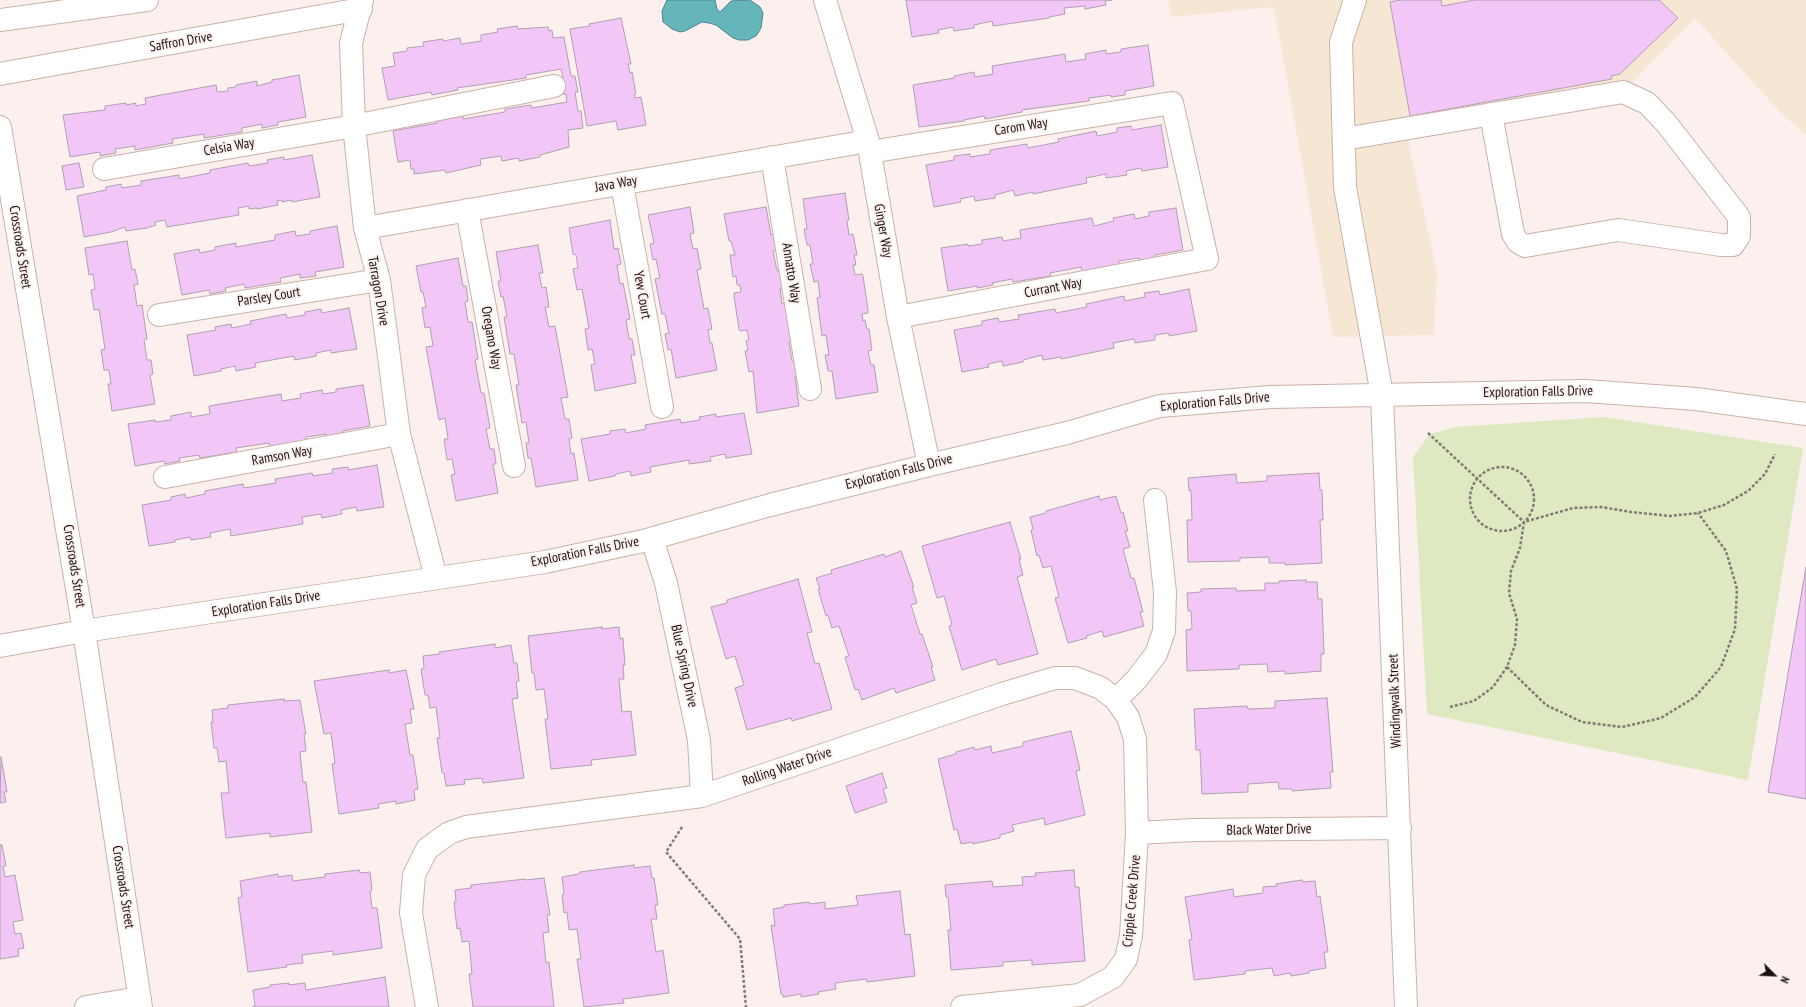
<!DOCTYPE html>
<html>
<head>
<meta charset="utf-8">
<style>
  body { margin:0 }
  #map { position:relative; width:1806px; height:1007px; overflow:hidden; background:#fbf0ed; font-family:"PT Sans Narrow",sans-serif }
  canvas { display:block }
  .north { position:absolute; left:1754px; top:955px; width:40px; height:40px; -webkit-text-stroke:3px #fbf0ed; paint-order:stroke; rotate:114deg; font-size:11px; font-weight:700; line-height:16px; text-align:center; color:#1c1310 }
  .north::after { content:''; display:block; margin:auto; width:14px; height:18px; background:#1c1310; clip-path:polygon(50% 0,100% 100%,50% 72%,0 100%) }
</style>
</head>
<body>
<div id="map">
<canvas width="1806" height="1007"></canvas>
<div class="north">N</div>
</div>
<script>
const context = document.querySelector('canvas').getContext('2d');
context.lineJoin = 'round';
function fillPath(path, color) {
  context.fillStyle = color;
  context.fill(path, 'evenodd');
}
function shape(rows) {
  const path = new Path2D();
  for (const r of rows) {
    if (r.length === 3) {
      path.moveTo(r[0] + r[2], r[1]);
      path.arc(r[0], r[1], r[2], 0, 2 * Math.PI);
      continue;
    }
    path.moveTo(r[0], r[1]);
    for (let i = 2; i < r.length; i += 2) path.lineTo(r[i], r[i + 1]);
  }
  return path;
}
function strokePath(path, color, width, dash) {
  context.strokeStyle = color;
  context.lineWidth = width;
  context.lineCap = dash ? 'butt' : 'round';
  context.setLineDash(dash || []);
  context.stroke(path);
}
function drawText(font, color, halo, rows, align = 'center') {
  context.font = font + ' "PT Sans Narrow",sans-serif';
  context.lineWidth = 3.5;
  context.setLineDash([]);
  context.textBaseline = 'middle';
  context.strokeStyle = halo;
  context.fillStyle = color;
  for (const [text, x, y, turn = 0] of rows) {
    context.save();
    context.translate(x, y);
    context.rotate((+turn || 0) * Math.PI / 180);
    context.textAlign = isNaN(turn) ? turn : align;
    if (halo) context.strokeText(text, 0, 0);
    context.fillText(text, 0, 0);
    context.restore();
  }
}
const commercial = shape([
  [1168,0,1806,0,1806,135,1780,112,1695,18,1623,92,1407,136,1437,272,1434,335,1333,337,1274,7,1171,17]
]);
const green = shape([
  [1604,417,1803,448,1748,780,1427,714,1413,457,1430,434,1455,427]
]);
const water = shape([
  [667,0,715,0,717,9,720,12,731,1,750,0,760,7,763,13,761,28,756,36,748,40,739,40,733,38,716,25,709,23,702,22,685,31,680,32,672,29,663,22,662,11,667,0]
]);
const building = shape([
  [906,0,1112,0,1105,1,1106,5,1085,9,1085,6,1064,8,1065,14,1049,17,1049,18,993,26,992,21,974,25,974,28,954,31,953,27,938,30,939,33,912,37,906,0],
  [1400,0,1441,0,1442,6,1475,0,1659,0,1678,18,1620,74,1611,76,1612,79,1410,116,1390,2,1400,0],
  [621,18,631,64,628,64,630,73,632,72,636,94,634,95,635,98,641,97,646,125,618,130,616,121,587,126,570,29,590,26,589,24,621,18],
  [517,26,518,29,548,27,549,31,552,30,553,38,564,37,571,76,575,76,578,92,575,92,578,111,581,111,583,128,568,130,569,147,540,155,540,157,519,161,519,158,502,161,501,156,480,159,481,165,446,173,445,170,414,174,414,169,411,169,410,160,398,162,393,131,437,123,436,121,463,116,463,119,505,112,505,109,531,105,532,108,567,102,566,94,562,94,559,78,563,78,561,69,526,75,526,78,457,88,458,90,432,95,431,92,388,100,382,68,395,66,393,53,407,51,407,48,424,46,423,42,443,39,443,41,460,38,461,44,481,41,481,35,498,32,497,29,517,26],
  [1148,45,1154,86,1125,91,1125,95,1111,97,1111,95,1089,98,1089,101,1022,110,1022,112,985,119,984,116,964,120,964,121,919,127,913,85,954,78,954,76,974,72,975,77,993,74,992,66,1065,54,1066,62,1086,59,1085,54,1106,50,1106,54,1121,52,1121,49,1148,45],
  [299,75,306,117,278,122,278,125,262,128,262,124,242,128,242,132,204,138,204,134,172,139,173,143,135,150,135,146,115,149,116,153,100,156,100,152,70,157,63,115,105,110,105,106,126,103,126,105,136,103,136,106,146,104,145,98,216,85,217,92,228,91,228,88,236,87,236,85,257,81,257,86,272,82,272,80,299,75],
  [1161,125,1168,167,1142,171,1141,168,1126,171,1127,175,1106,178,1106,174,1086,178,1087,183,1033,194,1033,192,1015,196,1013,190,995,195,995,198,975,201,974,196,960,199,961,202,934,207,926,165,954,160,954,156,970,154,970,157,990,154,990,150,1027,144,1028,148,1059,142,1058,139,1096,131,1097,136,1117,132,1117,128,1131,126,1132,130,1161,125],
  [312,155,320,197,292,202,292,200,282,202,282,200,277,201,278,205,257,209,257,208,249,209,249,206,238,208,239,215,167,227,165,220,155,222,156,225,147,228,126,231,125,227,111,232,84,237,77,196,106,190,106,187,121,184,122,188,141,185,141,181,179,175,179,179,210,173,210,170,248,163,249,166,268,163,267,160,284,157,284,160,312,155],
  [79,163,84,187,66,190,62,166,79,163],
  [845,193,849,220,847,221,849,235,853,234,857,255,854,255,856,265,853,265,855,275,862,274,863,276,868,310,868,313,862,314,863,321,865,320,867,329,869,329,872,350,868,351,871,365,874,365,878,392,836,399,832,371,828,371,825,355,829,355,826,335,822,336,817,298,820,297,818,281,814,282,810,264,813,264,810,245,807,245,804,229,807,229,803,199,845,193],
  [690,207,694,233,690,234,693,249,697,248,701,269,697,270,704,309,708,308,712,329,708,330,710,343,712,343,717,370,676,378,671,349,668,350,665,334,669,333,665,314,662,314,655,279,660,278,656,259,653,260,650,244,654,243,648,215,690,207],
  [766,207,771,235,774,234,777,250,773,251,777,271,781,270,784,288,780,288,782,304,786,303,792,341,789,342,792,361,795,361,798,376,795,377,799,406,757,413,753,371,749,372,745,351,748,350,746,341,749,340,747,330,740,331,739,329,734,296,734,293,741,292,740,285,737,285,736,276,733,277,730,255,735,255,731,241,729,241,724,214,766,207],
  [1176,208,1183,250,1155,255,1155,259,1140,262,1139,258,1119,261,1119,265,1082,271,1081,267,1050,273,1051,276,1013,282,1012,279,992,283,993,285,977,288,977,286,948,291,941,248,968,244,968,246,982,244,982,240,1002,237,1003,241,1021,238,1020,230,1092,218,1094,226,1114,221,1113,218,1134,214,1135,219,1149,216,1149,212,1176,208],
  [610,220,614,249,618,248,621,264,617,265,620,284,623,283,630,319,626,320,629,339,632,339,635,355,631,355,636,383,595,391,591,365,595,364,592,349,588,350,585,329,589,328,582,289,577,290,573,269,578,268,576,255,573,254,569,228,610,220],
  [337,226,344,267,315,272,316,276,300,278,300,274,280,278,281,282,245,288,244,284,225,288,226,291,210,294,209,290,182,295,174,254,199,249,200,253,215,250,215,247,236,243,236,247,275,240,275,235,295,231,296,236,310,234,310,231,337,226],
  [127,241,132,270,135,269,138,284,134,285,137,306,142,305,147,339,144,340,147,360,151,360,153,374,150,375,155,404,112,411,108,384,111,384,109,370,104,370,101,350,105,349,99,309,94,310,91,290,95,289,93,274,89,275,85,248,127,241],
  [538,245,543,273,539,273,542,288,546,287,549,307,545,307,549,327,555,326,568,397,561,398,565,419,569,419,572,438,569,439,571,454,574,453,578,480,536,487,531,458,528,458,526,443,529,443,526,422,522,423,516,385,519,385,514,354,510,354,504,317,507,317,503,296,501,297,498,281,501,281,496,252,538,245],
  [458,258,463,286,466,286,468,301,465,302,468,322,472,322,478,359,475,360,481,393,484,393,490,428,486,429,490,449,494,449,496,464,493,464,498,493,456,501,451,475,455,474,452,459,447,460,444,439,448,439,445,418,439,420,426,347,433,346,430,327,425,328,422,308,426,307,423,292,421,292,416,266,458,258],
  [1189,289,1197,331,1169,336,1169,333,1155,335,1155,340,1135,343,1134,339,1113,343,1114,348,1061,359,1061,357,1043,360,1042,355,1023,360,1023,362,1003,366,1002,361,988,364,989,367,962,372,954,330,982,325,982,321,998,318,999,322,1019,319,1018,315,1055,309,1056,313,1087,307,1086,304,1124,296,1125,301,1145,297,1144,293,1159,291,1160,295,1189,289],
  [349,308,357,349,331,353,331,350,316,353,316,356,295,360,294,356,255,363,256,367,236,371,235,366,221,369,221,371,194,376,187,335,216,330,215,327,231,324,232,328,251,324,250,321,286,314,287,318,305,315,305,312,321,309,322,313,349,308],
  [363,385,370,426,342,431,343,434,327,437,326,434,306,437,306,441,270,446,269,443,236,448,237,452,200,458,199,455,179,458,180,461,165,464,164,461,135,466,128,424,155,420,155,422,171,420,171,416,191,412,191,417,210,414,209,406,281,394,282,401,301,398,300,394,322,390,323,394,336,392,336,389,363,385],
  [744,413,752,454,726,458,725,454,710,457,711,461,689,464,689,460,650,467,651,472,631,476,630,471,616,474,615,476,589,481,581,439,610,434,610,431,625,429,626,433,646,429,645,425,680,419,681,423,700,420,699,417,716,414,716,417,744,413],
  [377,465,384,507,357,511,356,507,341,510,342,514,322,518,321,514,302,517,303,524,231,536,230,529,210,533,211,537,191,540,190,537,175,540,175,542,149,546,142,505,171,500,171,497,185,494,186,498,205,494,205,491,243,484,244,488,276,483,275,479,312,473,313,476,333,473,332,469,348,467,348,470,377,465],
  [1319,473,1320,490,1322,490,1323,520,1320,520,1322,563,1285,565,1285,563,1269,563,1269,557,1240,558,1240,561,1188,562,1187,520,1192,520,1191,490,1189,491,1188,478,1236,474,1237,483,1267,481,1267,476,1319,473],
  [1099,496,1100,500,1116,496,1121,513,1123,512,1128,531,1125,531,1130,547,1123,549,1131,578,1134,578,1143,612,1140,612,1144,626,1104,637,1102,631,1086,636,1087,638,1068,643,1055,598,1059,597,1051,566,1043,568,1039,555,1037,556,1031,530,1033,529,1030,517,1046,513,1046,511,1099,496],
  [1010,522,1021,559,1019,559,1023,575,1017,577,1038,654,998,665,996,659,962,670,949,626,952,625,944,596,937,598,922,546,1010,522],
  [901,551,914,587,912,587,917,603,911,605,920,634,922,634,933,667,931,667,935,680,896,693,894,688,862,700,858,689,855,690,845,657,849,656,839,626,832,628,828,615,826,616,818,589,820,589,816,578,832,573,831,570,884,554,885,557,901,551],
  [1806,567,1806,799,1768,792,1806,567],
  [798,579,812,632,807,633,815,664,819,663,832,709,792,721,791,718,747,730,735,688,744,685,735,656,726,659,711,607,727,603,727,600,798,579],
  [1306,580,1306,582,1317,582,1318,599,1322,599,1324,654,1321,654,1321,671,1285,674,1285,671,1268,672,1267,664,1239,665,1239,669,1187,671,1186,630,1192,629,1191,611,1188,611,1187,593,1201,592,1201,589,1236,588,1236,591,1265,590,1265,583,1279,583,1279,581,1306,580],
  [602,627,602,629,619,627,620,639,623,638,625,665,623,665,624,679,619,679,622,712,631,711,636,755,591,760,592,765,551,769,545,719,548,719,544,689,536,690,534,673,532,673,528,636,602,627],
  [495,644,495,648,511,645,514,663,517,663,519,681,516,682,518,698,512,699,524,778,483,783,482,778,464,780,465,784,446,786,444,773,442,773,437,738,440,738,436,707,430,708,428,695,425,695,421,669,424,668,423,656,440,654,439,652,495,644],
  [389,670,389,673,406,670,414,709,410,709,412,723,405,724,410,755,413,755,418,789,414,790,415,800,396,804,396,801,378,804,379,808,339,814,332,764,335,763,331,733,324,734,314,681,389,670],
  [1327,698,1333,772,1330,772,1331,788,1292,791,1292,789,1279,789,1278,782,1248,784,1248,792,1202,794,1200,750,1196,750,1194,709,1247,706,1248,709,1275,708,1275,701,1327,698],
  [284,699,284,701,300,700,306,734,304,734,306,751,300,752,303,782,306,782,312,832,270,837,270,833,226,838,221,793,229,793,226,761,219,762,217,748,214,748,211,722,213,722,212,710,228,708,228,705,284,699],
  [1071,731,1080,770,1076,771,1085,815,1045,825,1044,818,1012,825,1014,831,1000,835,1000,838,973,844,973,842,961,844,957,829,954,830,938,759,956,754,956,752,974,747,975,750,991,746,992,753,1023,746,1023,742,1071,731],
  [1,757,7,792,4,792,6,802,0,803,1,757],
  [882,773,887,788,883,789,887,802,855,813,846,786,882,773],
  [0,845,2,845,6,866,3,866,5,877,15,875,23,920,13,922,15,934,21,933,24,948,18,949,19,956,0,959,0,845],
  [634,865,634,868,650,866,652,878,654,878,658,905,655,905,657,919,651,919,656,952,663,950,669,993,623,999,624,1003,584,1007,577,959,581,959,577,929,569,930,567,912,564,913,562,895,564,894,562,877,579,874,580,872,634,865],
  [359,870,360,873,370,872,372,890,370,891,372,908,377,908,382,948,333,955,333,951,302,955,303,963,286,965,287,967,248,972,238,898,242,897,240,881,278,874,278,877,292,875,293,881,325,877,325,874,359,870],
  [1074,870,1075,887,1079,887,1085,961,1032,965,1032,960,1003,962,1003,966,951,970,948,930,951,930,948,897,946,897,945,885,992,881,993,887,1023,885,1022,877,1036,876,1035,873,1074,870],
  [544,878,550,915,547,915,549,932,543,933,546,963,549,962,554,1007,473,1007,469,974,472,974,469,941,462,942,460,928,457,929,454,902,456,902,455,890,471,888,471,885,525,879,526,880,544,878],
  [1302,880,1303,882,1315,881,1317,897,1320,896,1328,952,1324,952,1326,968,1309,971,1309,973,1291,976,1290,973,1274,976,1272,968,1245,971,1245,974,1194,980,1189,940,1192,939,1185,897,1233,889,1234,897,1263,893,1263,887,1277,886,1276,884,1302,880],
  [900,891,905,935,910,934,915,976,867,982,866,979,835,983,836,989,818,992,819,994,801,997,801,994,783,997,783,994,781,994,771,925,775,926,773,909,784,907,784,905,809,902,810,904,825,902,825,909,858,905,856,896,900,891],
  [385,977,389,1007,252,1007,255,1006,253,990,270,987,270,985,289,983,289,985,305,983,306,990,385,977]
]);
const path = shape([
  [1428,433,1524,522],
  [1502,499,32],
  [1507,667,1546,705,1582,722,1622,727,1661,718,1695,697,1721,667,1735,629,1737,589,1726,551,1698,513],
  [1450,707,1474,701,1493,687,1507,667,1515,645,1517,619,1509,593,1511,571,1520,548,1524,522,1573,508,1601,507,1631,512,1670,516,1698,513,1724,505,1748,491,1765,474,1775,454],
  [682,827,666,852,740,939,746,1007]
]);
const minor = shape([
  [362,0,351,43,354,126,365,228,379,280,399,434,436,578],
  [825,0,868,141,898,317,929,465],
  [1355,0,1341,42,1345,187,1382,395,1406,1007],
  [0,20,147,0],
  [0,74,361,9],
  [0,127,84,631,141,1007],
  [1344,139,1623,92,1647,103,1666,123,1739,217,1739,236,1733,245,1721,245,1618,230,1525,246,1518,242,1513,234,1491,114],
  [870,152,1172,103,1207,259,898,317],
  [772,157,810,389],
  [104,169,354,126,554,86],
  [622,184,662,407],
  [467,210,514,466],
  [365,228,868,141],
  [159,315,379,280],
  [165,477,399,434],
  [652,539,666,583,699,740,702,796],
  [0,646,84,631,545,562,643,541,770,505,929,465,1067,433,1160,406,1270,397,1586,391,1696,399,1806,414],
  [1116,700,1136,680,1156,654,1164,631,1165,592,1155,500],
  [1137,833,1194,830,1400,828],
  [86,1007,139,998],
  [427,1007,411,913,414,875,427,849,449,833,466,827,702,796,1002,694,1055,678,1075,678,1101,688,1116,700,1128,717,1135,739,1137,833,1131,936,1126,959,1113,977,1080,995,962,1007]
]);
const streetNames = [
  ["Saffron Drive",181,42,-10],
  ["Carom Way",1021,127,-9],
  ["Celsia Way",229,147,-10],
  ["Java Way",616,184,-10],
  ["Ginger Way",883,231,80],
  ["Crossroads Street",20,247,81],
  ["Annatto Way",791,273,81],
  ["Currant Way",1053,288,-11],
  ["Tarragon Drive",378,291,80],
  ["Yew Court",642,295,80],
  ["Parsley Court",269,297,-9],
  ["Oregano Way",491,338,80],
  ["Exploration Falls Drive",1538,392,-1],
  ["Exploration Falls Drive",1215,402,-5],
  ["Ramson Way",282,456,-10],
  ["Exploration Falls Drive",899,472,-14],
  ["Exploration Falls Drive",585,552,-11],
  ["Crossroads Street",74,566,81],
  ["Exploration Falls Drive",266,604,-9],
  ["Blue Spring Drive",684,666,78],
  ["Windingwalk Street",1395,701,-92],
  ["Rolling Water Drive",787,767,-19],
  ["Black Water Drive",1269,830,-1],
  ["Crossroads Street",123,887,81],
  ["Cripple Creek Drive",1132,901,-85]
];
fillPath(commercial, '#f5e7d3');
fillPath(green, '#dfe9c1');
fillPath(water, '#65b6bb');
strokePath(water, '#4f8588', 1);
fillPath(building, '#f2c7f8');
strokePath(building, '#b09fb2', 1);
strokePath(minor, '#cbb1a8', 24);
strokePath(path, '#837976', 2.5, [3, 2]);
strokePath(minor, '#fff', 22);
drawText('14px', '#1c1310', '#fbf0ed', streetNames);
</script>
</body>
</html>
